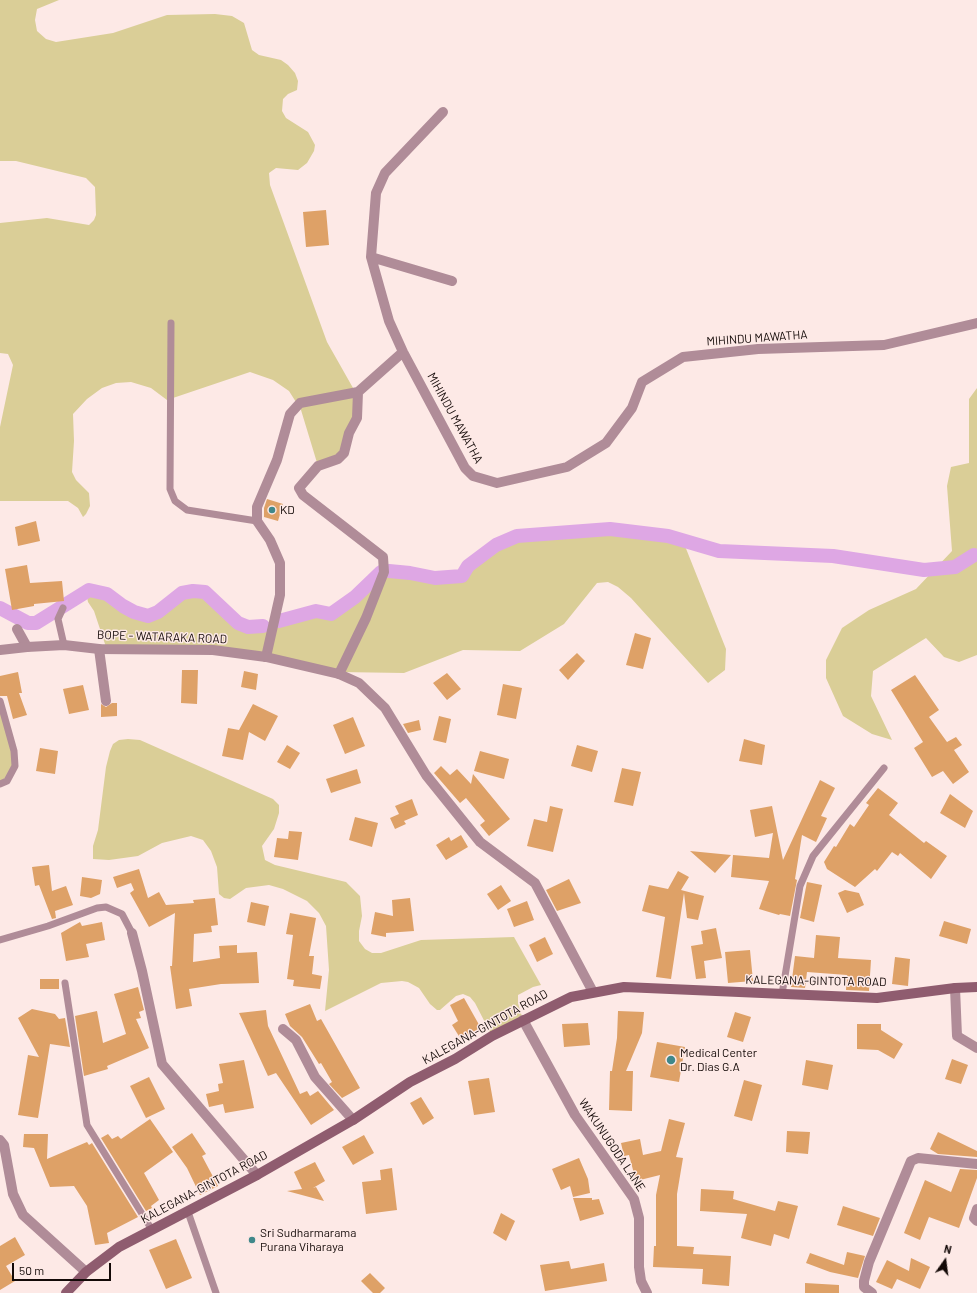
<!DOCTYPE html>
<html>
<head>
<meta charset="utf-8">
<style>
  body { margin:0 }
  #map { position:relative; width:977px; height:1293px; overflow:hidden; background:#fde9e6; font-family:Barlow,sans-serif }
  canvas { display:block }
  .north { position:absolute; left:925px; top:1241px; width:40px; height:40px; -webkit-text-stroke:3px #fde9e6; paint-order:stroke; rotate:14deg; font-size:11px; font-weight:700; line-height:16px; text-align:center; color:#130907 }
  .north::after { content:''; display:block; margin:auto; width:14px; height:18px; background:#130907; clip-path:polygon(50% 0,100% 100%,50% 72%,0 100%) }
  .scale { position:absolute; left:12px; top:1263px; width:99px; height:18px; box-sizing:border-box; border:2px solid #130907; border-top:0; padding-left:5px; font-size:12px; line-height:14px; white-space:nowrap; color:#130907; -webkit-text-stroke:3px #fde9e6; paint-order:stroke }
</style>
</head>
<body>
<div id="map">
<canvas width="977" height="1293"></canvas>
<div class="north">N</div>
<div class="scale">50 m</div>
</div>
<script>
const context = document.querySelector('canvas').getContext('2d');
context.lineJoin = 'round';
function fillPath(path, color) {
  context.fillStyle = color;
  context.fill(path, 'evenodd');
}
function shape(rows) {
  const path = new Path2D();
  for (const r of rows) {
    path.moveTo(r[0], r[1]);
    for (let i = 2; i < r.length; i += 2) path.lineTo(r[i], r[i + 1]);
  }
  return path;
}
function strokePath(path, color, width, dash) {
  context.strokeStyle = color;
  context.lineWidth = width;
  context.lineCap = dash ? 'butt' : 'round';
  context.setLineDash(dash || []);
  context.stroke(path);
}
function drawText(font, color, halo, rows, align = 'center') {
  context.font = font + ' Barlow,sans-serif';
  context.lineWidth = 3;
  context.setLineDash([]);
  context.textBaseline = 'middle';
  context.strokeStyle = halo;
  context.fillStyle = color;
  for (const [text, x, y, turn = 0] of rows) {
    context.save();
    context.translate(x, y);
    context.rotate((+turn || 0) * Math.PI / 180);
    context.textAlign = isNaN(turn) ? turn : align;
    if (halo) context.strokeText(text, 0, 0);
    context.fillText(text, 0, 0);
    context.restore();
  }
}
const green = shape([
  [0,0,59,0,37,9,35,20,37,31,46,39,56,42,113,33,167,15,215,14,232,16,244,23,252,50,259,55,281,60,288,65,295,73,298,81,297,90,288,94,283,99,282,111,286,118,308,132,315,145,314,151,307,163,298,170,276,168,269,173,270,185,327,342,357,395,357,418,344,453,318,466,301,410,289,391,273,380,250,372,167,400,151,388,131,382,116,383,102,388,87,399,73,414,74,441,72,472,76,480,89,493,90,506,86,514,83,517,78,508,68,501,0,501,0,427,13,365,8,354,0,353,0,223,47,218,89,225,94,220,96,215,95,187,86,178,16,161,0,161],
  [977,388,977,655,959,662,944,657,926,638,873,671,871,696,892,740,872,734,843,716,826,678,826,660,842,628,869,610,916,589,952,551,947,486,951,467,969,463,969,399],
  [610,529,668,536,683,541,726,649,725,670,708,683,631,598,618,587,608,582,597,583,564,624,520,651,463,650,404,673,339,672,275,655,106,647,94,611,88,602,86,592,94,591,107,594,123,606,134,612,148,616,158,612,182,593,193,591,205,592,238,623,248,627,261,625,290,613,316,611,331,614,355,597,382,571,410,573,435,578,462,576,468,566,496,545,517,536],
  [0,701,15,766,0,784],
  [128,739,140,740,273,799,279,805,279,813,274,829,262,846,265,860,275,865,346,882,360,896,362,916,359,931,359,941,365,949,372,953,381,953,421,940,514,937,541,985,533,987,518,995,518,1003,523,1020,492,1036,475,1003,470,997,463,994,456,996,440,1010,437,1010,430,1004,419,988,408,982,402,981,381,983,325,1011,329,970,326,926,319,913,307,901,283,889,269,885,246,888,230,899,224,898,219,894,217,867,211,851,203,840,191,836,162,843,138,856,109,860,93,859,93,846,98,830,106,767,110,751,113,744,119,740]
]);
const canal = shape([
  [389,571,410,573,435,578,462,576,468,566,496,545,517,536,610,529,668,536,719,551,833,556,924,570,955,567,974,555],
  [0,608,28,623,36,623,89,590,107,594,123,606,134,612,148,616,158,612,182,593,193,591,205,592,238,623,248,627,263,626],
  [279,621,316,611,331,614,355,597,381,572]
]);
const building = shape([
  [326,210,329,245,306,247,303,212],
  [267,499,283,504,278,521,264,517,264,508],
  [36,521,40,541,18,546,15,527],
  [27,565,30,583,62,581,64,601,34,604,34,606,12,610,5,569],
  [635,633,651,638,643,669,626,665],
  [577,653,585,661,568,680,559,670],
  [182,670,198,670,197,704,181,703],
  [244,671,258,674,256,690,241,687],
  [18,672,22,693,19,693,27,715,13,719,7,696,0,696,0,676],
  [447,673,461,689,447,700,433,683],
  [915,675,939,710,929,717,947,742,956,737,962,745,954,750,969,772,953,784,943,771,932,777,914,748,923,742,891,690],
  [503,684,522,688,516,719,497,715],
  [83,685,89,710,69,714,63,689],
  [112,703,117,703,117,716,101,717,101,704,106,707],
  [253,704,278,716,265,741,249,732,243,760,222,756,228,728,239,730],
  [439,716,451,719,446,743,433,740],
  [353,717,365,746,345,754,333,725],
  [419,720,421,730,408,733,403,724],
  [744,739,765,745,762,765,739,761],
  [287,745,300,753,290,769,277,762],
  [577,745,598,751,592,772,571,766],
  [40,748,58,751,55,774,36,771],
  [480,751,509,759,504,779,474,771],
  [441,766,450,775,457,769,471,784,473,774,510,819,489,836,480,825,485,821,466,798,460,803,434,773],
  [622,768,641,772,633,806,614,802],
  [357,769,361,783,331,793,326,779],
  [820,780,835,788,821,816,827,818,816,842,802,835,795,879,797,880,790,916,780,914,779,915,759,909,769,881,731,877,733,855,769,858,773,833,755,837,750,810,772,806,783,860],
  [878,788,898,803,889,815,924,843,926,841,947,856,931,879,900,853,898,856,892,852,877,871,875,869,855,887,827,869,824,862,834,846,836,847,850,824,854,827,869,805,866,803],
  [950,794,973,811,965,828,940,813],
  [412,799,418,815,404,821,406,824,395,829,390,818,399,814,395,806],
  [550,806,563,809,553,852,527,846,534,819,547,822],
  [355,817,378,823,372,847,349,840],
  [289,831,302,832,298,860,274,857,277,838,288,839],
  [461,835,468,847,446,860,436,845,449,837,451,841],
  [690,851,731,855,715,873],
  [49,865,52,891,66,886,73,905,55,911,56,918,52,919,39,885,35,886,32,867],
  [139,869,148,898,159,892,166,905,194,903,193,900,215,898,218,925,211,926,212,932,194,934,193,962,220,958,219,946,237,945,237,953,257,952,259,983,221,984,189,989,192,1006,176,1009,170,966,172,966,175,913,149,927,130,893,134,890,131,883,117,888,113,877],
  [678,871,689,877,681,890,704,896,698,920,687,918,684,893,671,979,656,977,665,917,642,911,649,885,668,889],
  [82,877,102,880,100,894,91,898,80,896],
  [569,879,581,903,557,911,546,890],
  [807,882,822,885,814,922,800,918],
  [501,885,511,901,498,910,487,894],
  [845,890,859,893,864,905,847,913,838,893],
  [410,898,414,931,386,933,386,937,371,934,375,912,393,916,392,900],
  [527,901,534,920,514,927,507,909],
  [251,902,269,906,265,926,247,922],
  [290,913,316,918,309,956,314,956,312,974,322,976,320,989,293,986,294,980,287,979,293,935,286,934],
  [944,921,971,929,967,944,939,936],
  [80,922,82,926,102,922,105,940,86,944,89,957,66,961,61,933],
  [716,928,722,958,704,961,706,978,696,979,691,946,703,944,701,931],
  [816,935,840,937,838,958,871,960,869,991,846,990,847,975,807,972,805,988,791,987,795,956,814,958],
  [545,937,553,954,537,962,529,945],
  [750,950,753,981,728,983,725,952],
  [895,957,910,959,908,986,892,984],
  [40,979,59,979,59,989,40,989],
  [138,987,144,1010,139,1012,141,1018,136,1019,149,1048,107,1066,108,1069,84,1076,75,1016,97,1011,103,1043,126,1034,114,994],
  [464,998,482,1030,462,1041,452,1025,458,1021,450,1005],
  [310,1004,317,1021,321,1019,360,1088,342,1098,329,1084,332,1082,321,1063,319,1064,302,1037,290,1026,285,1014],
  [32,1009,55,1014,59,1019,65,1018,70,1047,50,1044,38,1118,18,1115,28,1055,39,1057,18,1018],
  [266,1010,268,1026,300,1094,307,1091,310,1096,318,1091,334,1110,311,1125,276,1073,268,1076,239,1013],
  [618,1011,644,1012,642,1033,626,1071,633,1071,632,1111,609,1110,610,1071,612,1071,617,1038],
  [735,1012,751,1017,743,1042,727,1037],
  [588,1023,590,1045,564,1047,562,1024],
  [857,1024,881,1024,881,1030,903,1044,894,1059,878,1050,857,1049],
  [657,1042,685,1047,679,1082,650,1077],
  [952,1059,968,1065,961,1084,945,1079],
  [244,1060,254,1108,225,1113,223,1104,209,1107,206,1094,219,1091,218,1084,223,1083,219,1064],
  [806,1060,833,1065,828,1090,802,1085],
  [149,1077,165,1109,146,1118,130,1086],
  [489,1078,495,1112,474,1115,468,1081],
  [744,1080,762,1085,752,1121,734,1116],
  [421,1097,434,1118,423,1125,410,1103],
  [150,1119,173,1152,144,1173,159,1200,151,1206,152,1208,146,1211,101,1138,108,1134,112,1139,118,1136,121,1139],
  [669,1119,685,1123,676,1157,683,1158,677,1194,677,1246,694,1247,693,1254,731,1256,729,1286,702,1284,703,1269,653,1267,654,1246,656,1246,656,1195,660,1175,636,1181,629,1155,624,1156,621,1143,640,1139,643,1155,661,1151],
  [787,1131,810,1132,808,1154,786,1152],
  [938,1132,977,1151,977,1157,938,1154,930,1149],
  [192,1133,206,1154,202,1156,218,1186,200,1195,187,1168,172,1147],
  [24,1134,48,1134,47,1159,87,1142,89,1145,92,1143,138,1217,107,1233,109,1243,95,1245,87,1206,74,1186,50,1187,34,1148,23,1147],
  [364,1135,374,1153,353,1165,342,1147],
  [579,1158,588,1179,590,1193,573,1197,570,1186,561,1190,552,1169],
  [315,1162,325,1181,313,1188,316,1187,324,1201,287,1191,302,1189,294,1172],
  [392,1168,397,1210,366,1214,362,1182,381,1180,380,1170],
  [960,1169,977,1170,977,1178,959,1228,929,1217,920,1240,904,1233,925,1180,951,1192],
  [701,1189,734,1191,733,1199,775,1211,778,1201,798,1206,789,1239,774,1234,771,1246,741,1238,747,1214,700,1211],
  [573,1198,592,1198,592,1200,599,1199,604,1214,580,1221],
  [843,1206,880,1218,873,1236,837,1225],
  [501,1213,515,1221,506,1241,493,1233],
  [15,1237,25,1255,6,1266,15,1281,0,1290,0,1246],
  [176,1239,192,1278,166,1289,149,1250],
  [847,1252,865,1256,858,1278,830,1272,806,1263,810,1253,844,1265],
  [911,1258,930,1267,920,1289,897,1279,892,1289,876,1282,887,1260,909,1271],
  [569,1261,571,1269,604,1263,607,1281,545,1291,540,1265],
  [370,1273,385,1288,380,1293,373,1293,361,1281],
  [805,1283,839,1285,839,1293,805,1293]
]);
const service = shape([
  [171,323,170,489,175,501,187,510,257,521],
  [63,608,58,619,64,645],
  [0,701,14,751,15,766,7,781,0,784],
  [0,940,48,926,97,908,106,907,122,914,132,933],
  [65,983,87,1125,152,1230],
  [782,994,800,886,813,856,884,768],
  [188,1212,216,1293]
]);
const minor = shape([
  [443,112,385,173,376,193,371,257,389,321,403,352,465,468,473,476,497,483,567,467,606,443,632,408,642,382,683,357,758,349,884,345,977,323],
  [371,257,452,281],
  [17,629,27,647],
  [99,649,106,701],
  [266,657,280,595,280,563,270,540,257,521,257,507,277,460,290,414,300,403,358,392],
  [339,674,366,618,384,572,383,557,303,495,299,488,318,466,338,459,344,453,349,433,357,418,358,392,403,352],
  [132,933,142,971,162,1064,257,1175],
  [955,988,957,1036,977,1048],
  [523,1020,575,1115,634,1199,639,1218,639,1267,641,1281,647,1293],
  [283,1029,296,1040,315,1077,353,1120],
  [0,1140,4,1145,13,1194,23,1215,86,1272],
  [977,1209,974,1218,977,1221],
  [872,1293,864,1287,864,1281,869,1262,911,1161,918,1158,977,1164]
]);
const tertiary = shape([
  [0,650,27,647,64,645,99,649,213,650,266,657,339,674,359,683,385,708,426,775,480,842,535,883,593,992]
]);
const secondary = shape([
  [66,1293,86,1272,119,1247,257,1175,353,1120,410,1082,455,1059,492,1036,571,997,624,987,877,998,955,988,977,987]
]);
const markers = [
  [272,510,4,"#40888a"],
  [671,1060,5,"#40888a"],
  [252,1240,4,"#40888a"]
];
const streetNames = [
  ["MIHINDU MAWATHA",757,338,-4],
  ["MIHINDU MAWATHA",455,418,61],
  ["BOPE - WATARAKA ROAD",162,637,2],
  ["KALEGANA-GINTOTA ROAD",816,981,1],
  ["KALEGANA-GINTOTA ROAD",485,1027,-29],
  ["WAKUNUGODA LANE",612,1145,56],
  ["KALEGANA-GINTOTA ROAD",204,1187,-28]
];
const poiNames = [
  ["KD",280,510],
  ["Medical Center",680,1053],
  ["Dr. Dias G.A",680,1067],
  ["Sri Sudharmarama",260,1233],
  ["Purana Viharaya",260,1247]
];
fillPath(green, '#dace97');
strokePath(canal, '#dea7e4', 14);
fillPath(building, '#dea167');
strokePath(service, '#b08c98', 7);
strokePath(minor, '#b08c98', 10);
strokePath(tertiary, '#b08c98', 10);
strokePath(secondary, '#8f5c6f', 10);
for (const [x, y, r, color] of markers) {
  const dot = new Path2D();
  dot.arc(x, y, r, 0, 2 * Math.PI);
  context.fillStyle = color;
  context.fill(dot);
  strokePath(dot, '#fde9e6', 1.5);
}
drawText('12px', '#130907', '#fde9e6', streetNames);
drawText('12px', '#130907', '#fde9e6', poiNames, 'left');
</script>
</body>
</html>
